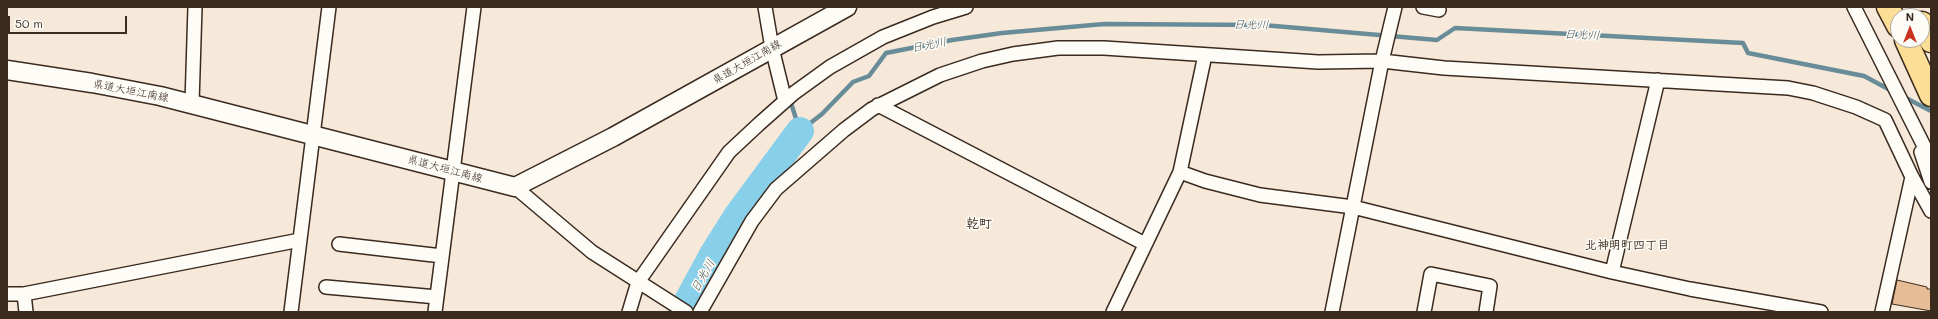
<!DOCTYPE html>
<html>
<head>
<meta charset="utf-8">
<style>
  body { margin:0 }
  #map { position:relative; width:1938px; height:319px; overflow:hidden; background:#f6e9da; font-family:Mali,sans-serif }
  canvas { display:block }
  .frame { position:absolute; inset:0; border:8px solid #3b2a1e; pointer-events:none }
  .north { position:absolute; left:1890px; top:8px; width:40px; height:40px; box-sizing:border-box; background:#fdfcf7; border:1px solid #afa8a0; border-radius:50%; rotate:0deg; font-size:11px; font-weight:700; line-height:16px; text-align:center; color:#3b2a1e }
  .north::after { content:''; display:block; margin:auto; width:14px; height:18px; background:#c8321e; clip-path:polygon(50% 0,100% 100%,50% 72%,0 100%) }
  .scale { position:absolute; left:8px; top:16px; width:119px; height:18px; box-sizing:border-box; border:2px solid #3b2a1e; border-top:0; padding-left:5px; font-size:12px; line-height:14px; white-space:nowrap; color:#3b2a1e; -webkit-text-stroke:3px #fdfcf7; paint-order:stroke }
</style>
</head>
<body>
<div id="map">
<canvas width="1938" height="319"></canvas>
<div class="frame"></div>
<div class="north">N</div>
<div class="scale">50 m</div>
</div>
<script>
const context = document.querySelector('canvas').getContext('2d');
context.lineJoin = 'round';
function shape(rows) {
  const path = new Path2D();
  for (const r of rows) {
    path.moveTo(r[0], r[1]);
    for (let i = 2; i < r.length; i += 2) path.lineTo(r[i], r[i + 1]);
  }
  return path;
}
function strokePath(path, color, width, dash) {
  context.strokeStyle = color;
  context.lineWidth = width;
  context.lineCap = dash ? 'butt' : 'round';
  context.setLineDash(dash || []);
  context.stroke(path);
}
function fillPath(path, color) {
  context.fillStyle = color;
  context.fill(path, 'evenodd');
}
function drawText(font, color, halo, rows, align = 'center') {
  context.font = font + ' Mali,"Klee One",sans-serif';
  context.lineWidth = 3;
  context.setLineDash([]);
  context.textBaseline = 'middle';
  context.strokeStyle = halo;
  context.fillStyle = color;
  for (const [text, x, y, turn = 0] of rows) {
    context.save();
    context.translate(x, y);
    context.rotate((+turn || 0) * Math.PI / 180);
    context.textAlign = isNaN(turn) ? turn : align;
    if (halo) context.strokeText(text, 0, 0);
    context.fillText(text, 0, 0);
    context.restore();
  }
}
const stream = shape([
  [1902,96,1931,111],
  [790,100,800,131,822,114,853,82,869,76,886,53,952,40,1002,33,1104,24,1263,25,1437,40,1455,28,1743,43,1748,53,1864,76,1892,91]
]);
const river = shape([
  [682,312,714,253,738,215,800,131]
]);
const building = shape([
  [1897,280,1927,287,1927,289,1931,289,1931,311,1892,304,1897,280]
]);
const street = shape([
  [765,7,772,48,785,101],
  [1423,7,1439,10],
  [1854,7,1931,160],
  [192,103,195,7],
  [878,105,1145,244],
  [1921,152,1931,182],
  [1180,172,1205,55],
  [515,187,592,252,686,312],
  [339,244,442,256],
  [1612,272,1658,80],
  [326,287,437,297],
  [7,294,24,294,300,240],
  [24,294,26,312],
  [291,312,329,7],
  [435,312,474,7],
  [629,312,638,282,729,152,759,124,794,93,830,67,883,37,933,17,966,7],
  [700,312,752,221,776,189,844,130,872,109,940,75,982,61,1013,54,1058,48,1104,48,1318,62,1382,61,1444,68,1788,88,1813,93,1856,107,1885,120,1912,177,1931,211],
  [1113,312,1180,172,1205,181,1260,195,1353,207,1612,272,1690,289,1821,312],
  [1332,312,1382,61,1395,7],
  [1424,312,1431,274,1490,286,1486,312],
  [1882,312,1912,177]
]);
const secondary = shape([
  [7,70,92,83,160,96,515,187,613,137,847,7]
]);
const highway = shape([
  [1888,7,1898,26],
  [1922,23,1931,41],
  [1906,40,1931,95]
]);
const streetNames = [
  ["県道大垣江南線",747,62,-30],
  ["県道大垣江南線",131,91,11],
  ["県道大垣江南線",445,169,15]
];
const waterNames = [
  ["日光川",1251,25,1],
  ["日光川",1582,35,3],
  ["日光川",929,45,-11],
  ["日光川",703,276,-60]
];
const neighbourhoodNames = [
  ["北神明町四丁目",1627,245]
];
const quarterNames = [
  ["乾町",979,224]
];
strokePath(stream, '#698d98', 4.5);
strokePath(river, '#88cfe9', 28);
fillPath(building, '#e6bc96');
strokePath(building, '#3b2a1e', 1);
strokePath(street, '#3b2a1e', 16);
strokePath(secondary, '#3b2a1e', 21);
strokePath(highway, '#3b2a1e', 25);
strokePath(street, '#fdfcf7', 13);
strokePath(secondary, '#fdfcf7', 18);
strokePath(highway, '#fcde96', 22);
drawText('11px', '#3b2a1e', '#fdfcf7', streetNames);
drawText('italic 12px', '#525c5b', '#fdfcf7', waterNames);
drawText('bold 12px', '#3b2a1e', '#fdfcf7', neighbourhoodNames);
drawText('bold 13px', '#3b2a1e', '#fdfcf7', quarterNames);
</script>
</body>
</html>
